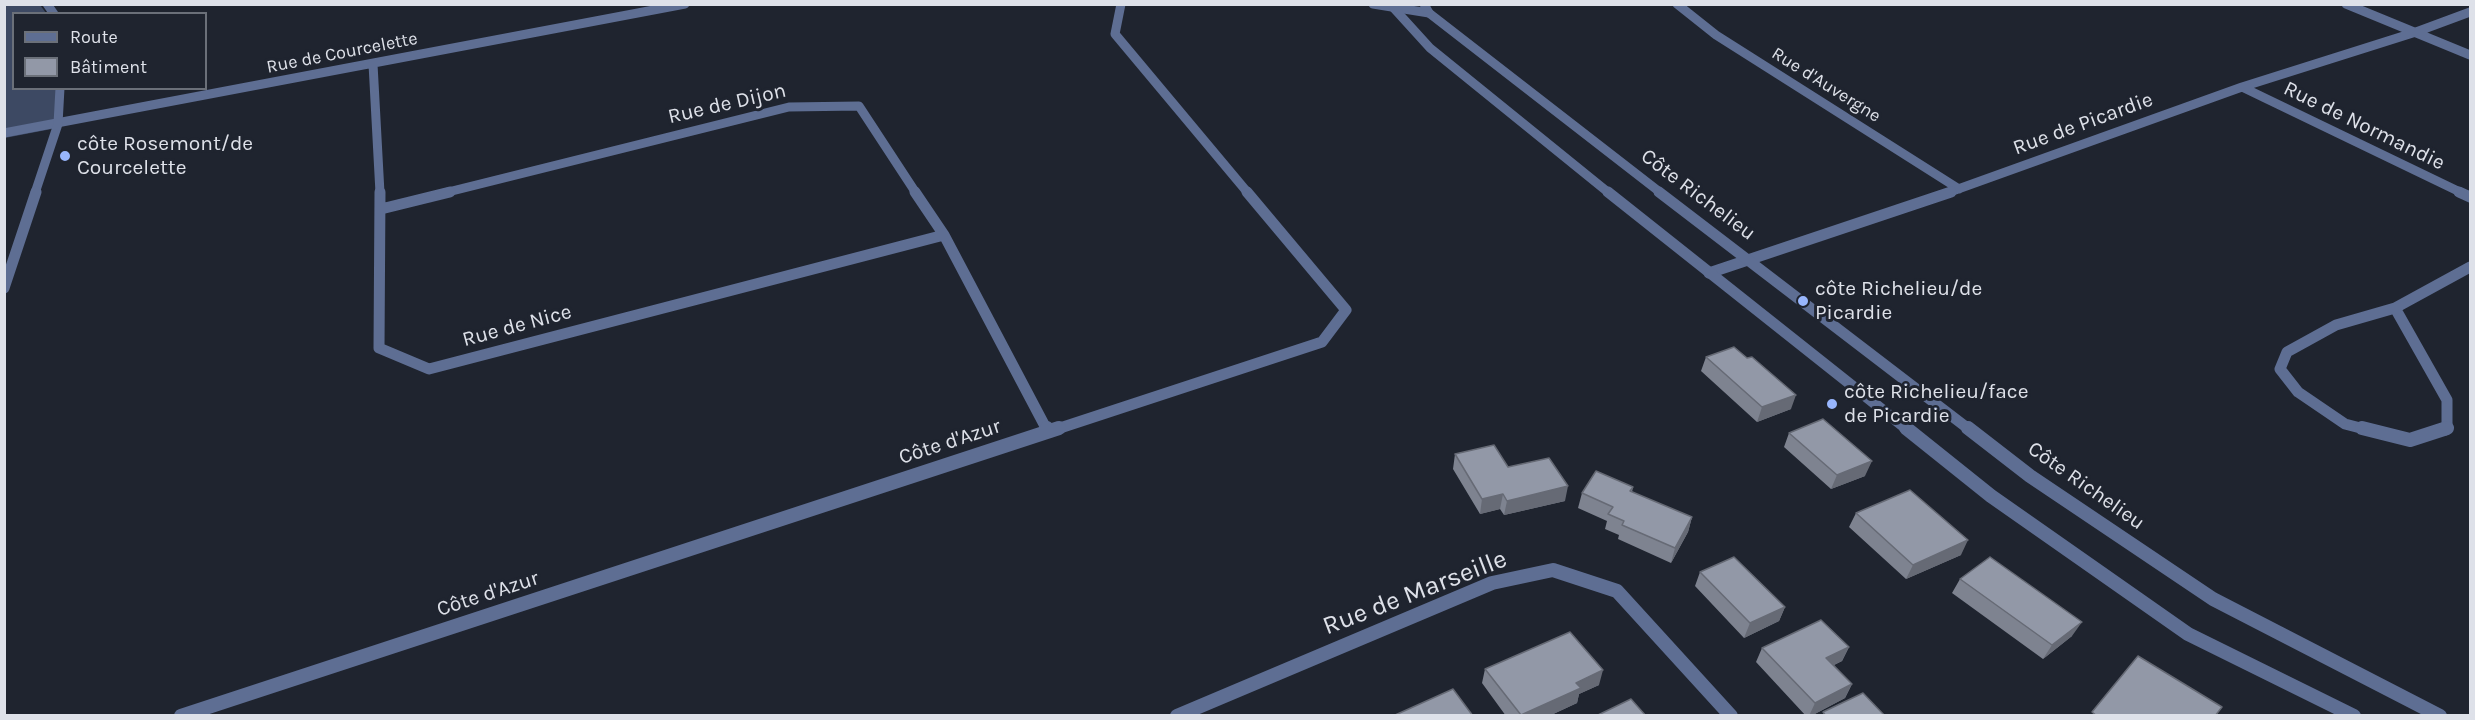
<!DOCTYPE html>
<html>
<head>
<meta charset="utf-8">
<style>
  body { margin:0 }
  #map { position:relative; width:2475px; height:720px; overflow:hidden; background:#1f242f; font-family:Karla,sans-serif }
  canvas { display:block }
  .frame { position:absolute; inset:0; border:6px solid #dee1e9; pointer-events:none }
  .legend { position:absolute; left:12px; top:12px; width:195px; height:78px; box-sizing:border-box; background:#1f242f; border:2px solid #6b7079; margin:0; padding:8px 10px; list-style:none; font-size:18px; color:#dee1e9 }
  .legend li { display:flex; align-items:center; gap:12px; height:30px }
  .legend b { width:30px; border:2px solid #6b7079 }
</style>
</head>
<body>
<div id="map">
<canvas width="2475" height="720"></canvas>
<div class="frame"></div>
<ul class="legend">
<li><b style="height:8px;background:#5e6e93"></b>Route</li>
<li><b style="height:16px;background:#9298a7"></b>Bâtiment</li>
</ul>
</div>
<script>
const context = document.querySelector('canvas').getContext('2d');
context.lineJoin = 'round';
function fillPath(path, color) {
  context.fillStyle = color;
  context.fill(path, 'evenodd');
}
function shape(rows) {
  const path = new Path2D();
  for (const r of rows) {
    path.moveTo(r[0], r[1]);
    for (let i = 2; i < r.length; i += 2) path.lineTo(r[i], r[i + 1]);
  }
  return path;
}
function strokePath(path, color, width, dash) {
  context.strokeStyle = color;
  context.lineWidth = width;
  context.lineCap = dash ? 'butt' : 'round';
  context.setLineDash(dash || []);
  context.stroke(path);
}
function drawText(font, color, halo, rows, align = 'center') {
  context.font = font + ' Karla,sans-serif';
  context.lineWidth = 6;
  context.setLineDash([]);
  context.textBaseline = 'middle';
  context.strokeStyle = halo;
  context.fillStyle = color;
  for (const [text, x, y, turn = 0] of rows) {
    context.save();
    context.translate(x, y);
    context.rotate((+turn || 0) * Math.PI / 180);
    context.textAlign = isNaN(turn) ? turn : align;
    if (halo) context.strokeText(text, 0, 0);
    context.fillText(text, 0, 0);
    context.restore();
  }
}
const green = shape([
  [5,5,40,5,46,13,14,14,14,88,62,89,57,128,5,138]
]);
const minorFar2 = shape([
  [1121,4,1115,34,1248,193],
  [1373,4,1429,13],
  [1677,4,1716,35,1959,189],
  [2346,4,2470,55],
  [373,64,380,193],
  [2242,87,2462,193],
  [4,133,685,4],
  [444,193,789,107,859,106,916,193],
  [1947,193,2242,87,2416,32,2470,12]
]);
const minorFar1 = shape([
  [380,192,379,348,429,369,944,235],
  [915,192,944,235,1047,430],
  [2459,192,2470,197],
  [381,209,450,192],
  [1709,273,1951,192],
  [2395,308,2470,267],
  [1054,430,1322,342,1346,310,1247,192],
  [2368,430,2345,424,2298,392,2280,369,2287,352,2336,325,2395,308,2447,400,2447,429,2445,430]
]);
const minor = shape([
  [1047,428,1048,431],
  [2362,428,2410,440,2447,428],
  [181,716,1059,428],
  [1177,716,1492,583,1553,570,1617,591,1731,716]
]);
const tertiaryFar2 = shape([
  [47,4,54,14],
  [1390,4,1430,48,1609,193],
  [1424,4,1429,13,1661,193],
  [35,193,58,124,60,88]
]);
const tertiaryFar1 = shape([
  [1608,192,1908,430],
  [1659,192,1970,430],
  [4,288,36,192]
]);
const tertiary = shape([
  [1906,428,1991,496,2188,634,2354,716],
  [1968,428,2030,476,2213,599,2440,716]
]);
const wall = shape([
  [1706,357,1791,409,1757,422,1701,371],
  [1789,433,1865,476,1831,489,1784,447],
  [1455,454,1508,467,1565,501,1504,515,1500,509,1480,514,1453,469],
  [1633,487,1632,492,1692,517,1688,532,1671,563,1618,539,1619,535,1605,529,1607,521,1578,508,1582,493],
  [1856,513,1961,555,1906,579,1849,527],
  [1700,572,1785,607,1779,621,1744,638,1695,586],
  [1960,579,2072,636,2043,659,1952,593],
  [1849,647,1842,661,1834,665,1852,684,1845,698,1811,716,1806,716,1756,662,1762,648],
  [1485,669,1599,685,1579,694,1577,703,1549,716,1506,716,1482,683]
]);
const shadedWall = shape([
  [1796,395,1791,409,1757,422,1762,407],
  [1872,461,1865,476,1831,489,1837,475],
  [1568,486,1565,501,1504,515,1507,501],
  [1503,494,1500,509,1480,514,1482,499],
  [1692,517,1688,532,1671,563,1675,548],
  [1968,540,1961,555,1906,579,1913,565],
  [1785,607,1779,621,1744,638,1750,623],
  [2082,622,2072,636,2043,659,2052,645],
  [1849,647,1842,661,1820,672,1826,658],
  [1603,670,1599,685,1579,694,1577,703,1549,716,1521,716,1576,683],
  [1852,684,1845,698,1811,716,1809,716,1815,703]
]);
const building = shape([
  [1734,347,1747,358,1752,357,1796,395,1762,407,1706,357,1734,347],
  [1823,419,1872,461,1837,475,1789,433,1823,419],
  [1494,445,1508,467,1549,458,1568,486,1507,501,1503,494,1482,499,1455,454,1494,445],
  [1596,471,1633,487,1630,491,1692,517,1675,548,1622,525,1624,521,1608,514,1613,507,1582,493,1596,471],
  [1910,490,1968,540,1913,565,1856,513,1910,490],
  [1734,557,1785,607,1750,623,1700,572,1734,557],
  [1990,557,2082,622,2052,645,1960,579,1990,557],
  [1821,620,1849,647,1826,658,1852,684,1815,703,1762,648,1821,620],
  [1570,632,1603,670,1576,683,1581,688,1521,715,1485,669,1570,632],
  [2138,656,2222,707,2215,716,2097,716,2092,712,2138,656],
  [1453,689,1473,716,1393,716,1453,689],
  [1863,693,1885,716,1826,716,1823,712,1863,693],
  [1631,699,1646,716,1596,716,1631,699]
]);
const markers = [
  [65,156,6,"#98b6fd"],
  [1803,301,6,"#98b6fd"],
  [1832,404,6,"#98b6fd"]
];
const farStreetnames = [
  ["Rue de Courcelette",342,53,-11],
  ["Rue d'Auvergne",1826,85,32]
];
const streetNames = [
  ["Rue de Dijon",727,104,-13],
  ["Rue de Picardie",2083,124,-20],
  ["Rue de Normandie",2364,126,26],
  ["Côte Richelieu",1698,195,37],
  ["Rue de Nice",517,326,-15],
  ["Côte d'Azur",950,442,-18],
  ["Côte Richelieu",2086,486,35],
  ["Côte d'Azur",488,594,-18]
];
const poiNames = [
  ["côte Rosemont/de",77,144],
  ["Courcelette",77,168],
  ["côte Richelieu/de",1815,289],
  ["Picardie",1815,313],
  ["côte Richelieu/face",1844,392],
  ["de Picardie",1844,416]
];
const nearStreetnames = [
  ["Rue de Marseille",1415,593,-21]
];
fillPath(green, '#3d4963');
strokePath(minorFar2, '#5e6e93', 9);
strokePath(minorFar1, '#5e6e93', 11);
strokePath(minor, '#5e6e93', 14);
strokePath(tertiaryFar2, '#5e6e93', 9);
strokePath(tertiaryFar1, '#5e6e93', 11);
strokePath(tertiary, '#5e6e93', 14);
fillPath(wall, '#7e8390');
fillPath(shadedWall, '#666a75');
fillPath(building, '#9298a7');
strokePath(building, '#666a75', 1.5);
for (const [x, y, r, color] of markers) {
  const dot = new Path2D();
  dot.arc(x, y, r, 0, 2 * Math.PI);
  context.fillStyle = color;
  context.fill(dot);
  strokePath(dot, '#1f242f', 2);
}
drawText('18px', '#dee1e9', '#1f242f', farStreetnames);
drawText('21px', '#dee1e9', '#1f242f', streetNames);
drawText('21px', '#dee1e9', '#1f242f', poiNames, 'left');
drawText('26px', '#dee1e9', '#1f242f', nearStreetnames);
</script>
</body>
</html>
